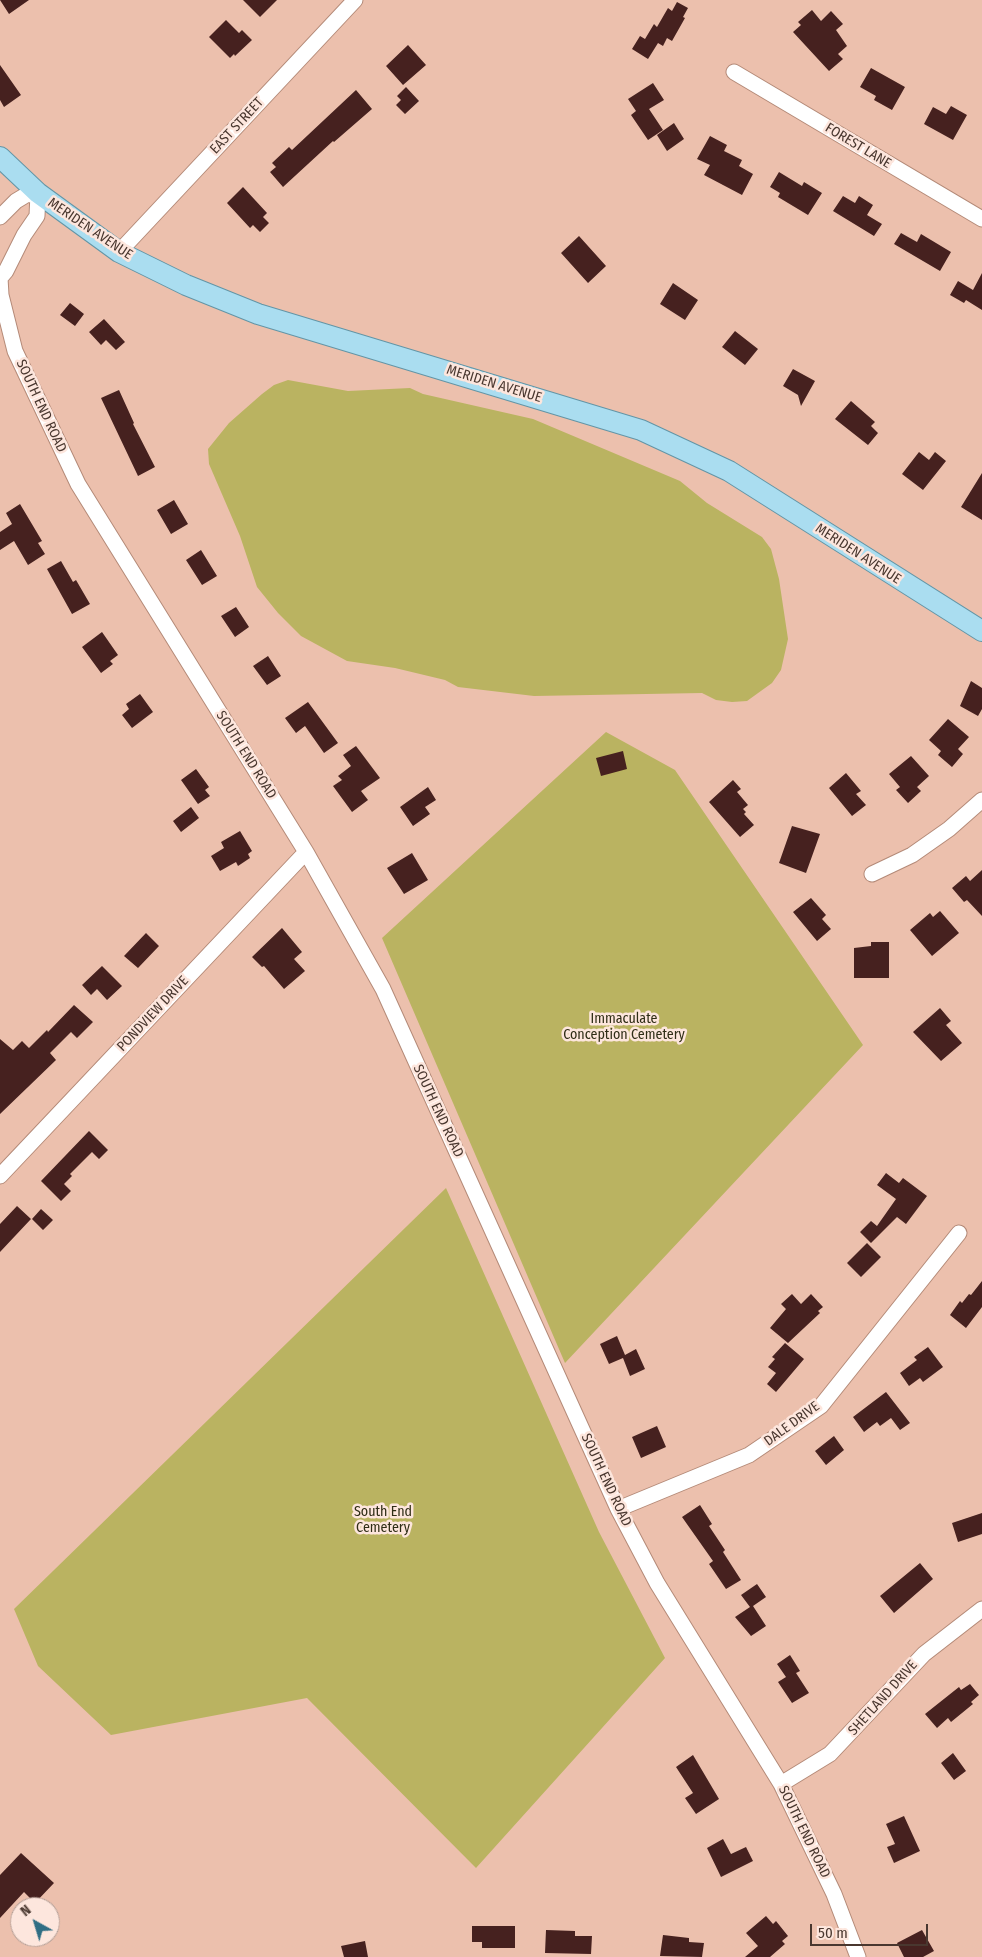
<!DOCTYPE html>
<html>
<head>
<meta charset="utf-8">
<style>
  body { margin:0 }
  #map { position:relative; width:982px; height:1957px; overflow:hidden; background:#ecc0ad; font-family:"Fira Sans Condensed",sans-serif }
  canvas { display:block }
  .north { position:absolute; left:10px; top:1897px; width:50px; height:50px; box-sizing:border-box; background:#fde6dd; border:1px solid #b5a097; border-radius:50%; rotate:321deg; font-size:14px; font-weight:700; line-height:20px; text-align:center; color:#49372f }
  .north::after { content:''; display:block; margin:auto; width:18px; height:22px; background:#306e84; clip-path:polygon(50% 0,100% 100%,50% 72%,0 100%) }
  .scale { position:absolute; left:810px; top:1924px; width:118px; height:22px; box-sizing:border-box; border:2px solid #49372f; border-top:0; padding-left:6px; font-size:15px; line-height:18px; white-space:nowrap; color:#49372f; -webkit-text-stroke:4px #fde6dd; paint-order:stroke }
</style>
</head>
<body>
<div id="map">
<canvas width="982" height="1957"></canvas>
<div class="north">N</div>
<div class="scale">50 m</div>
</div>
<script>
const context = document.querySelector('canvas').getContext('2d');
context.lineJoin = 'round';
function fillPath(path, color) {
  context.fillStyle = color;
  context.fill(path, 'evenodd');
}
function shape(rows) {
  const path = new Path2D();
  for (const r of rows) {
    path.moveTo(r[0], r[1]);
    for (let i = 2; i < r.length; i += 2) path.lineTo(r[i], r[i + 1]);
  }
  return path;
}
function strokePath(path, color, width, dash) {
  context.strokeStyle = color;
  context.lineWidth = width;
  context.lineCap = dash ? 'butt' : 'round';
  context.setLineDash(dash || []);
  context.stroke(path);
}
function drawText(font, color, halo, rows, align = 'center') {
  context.font = font + ' "Fira Sans Condensed",sans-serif';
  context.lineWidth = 5;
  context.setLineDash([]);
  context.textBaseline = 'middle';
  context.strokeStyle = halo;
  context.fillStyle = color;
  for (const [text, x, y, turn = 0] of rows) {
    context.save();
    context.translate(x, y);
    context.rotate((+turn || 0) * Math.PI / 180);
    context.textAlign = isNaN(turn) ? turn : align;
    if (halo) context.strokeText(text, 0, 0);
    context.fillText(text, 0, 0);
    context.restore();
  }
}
const green = shape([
  [288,380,348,391,410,388,423,394,533,419,680,481,707,503,762,537,771,549,779,579,788,639,781,670,772,683,747,701,732,702,716,700,702,693,534,696,458,687,445,680,395,668,347,661,301,636,278,613,257,587,240,536,209,464,208,449,229,423,262,394,274,385],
  [606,732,675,770,863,1045,565,1363,382,938],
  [446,1188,599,1532,665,1658,476,1868,307,1698,111,1735,38,1666,14,1609]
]);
const building = shape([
  [0,0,29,0,9,14],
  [243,0,277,0,260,17],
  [677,2,688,8,683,17,685,18,672,41,667,38,663,46,658,43,648,59,632,49,640,36,645,39,654,24,657,27,668,8,672,11],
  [812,10,821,21,831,11,843,24,836,30,847,46,838,54,843,59,829,71,793,32,801,25,798,22],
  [226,20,239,33,242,30,252,40,235,56,234,54,230,58,209,37],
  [408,45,426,65,403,85,386,66],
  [0,65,21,95,4,107,0,100],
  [871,68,905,87,892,110,874,100,876,96,860,87],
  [653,83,664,100,649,109,663,130,648,140,631,115,636,111,628,99],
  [406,87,419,101,405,114,396,105,401,100,397,96],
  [356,90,372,109,334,142,333,141,283,187,270,172,276,167,272,163,289,147,292,150],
  [951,106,967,115,953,140,924,124,933,107,946,114],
  [674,123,684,139,667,151,657,135],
  [710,136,727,145,724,151,742,160,739,166,753,174,742,195,704,175,710,165,697,159],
  [779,172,802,186,804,182,822,193,808,215,778,197,780,193,770,187],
  [243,187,267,213,263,217,269,223,260,232,253,225,250,228,227,203],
  [843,196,855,203,859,196,873,205,867,215,882,224,874,236,833,211],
  [901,233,917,242,921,234,951,252,940,271,894,244],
  [579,236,606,266,588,283,561,253],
  [982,273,982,310,966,300,964,303,950,295,958,281,973,290],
  [673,283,698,300,685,320,660,304],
  [70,303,84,314,75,326,60,315],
  [104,319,125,342,116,350,106,340,101,345,89,332],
  [735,331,758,349,745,365,722,347],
  [793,369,815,381,801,406,798,395,783,386],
  [119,390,134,423,133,424,155,467,138,476,101,398],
  [851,401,875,422,871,426,878,433,868,445,835,419],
  [919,452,929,460,935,452,946,461,923,490,902,474],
  [982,473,982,520,961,507],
  [174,500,188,524,171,534,157,510],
  [20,504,42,541,38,543,45,554,28,565,14,541,0,550,0,532,12,524,6,513],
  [201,550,217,576,202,585,186,560],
  [61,561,73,582,76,580,90,604,72,614,47,569],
  [236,607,249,627,235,637,221,616],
  [102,632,118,655,110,661,113,664,101,673,82,647],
  [268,656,281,676,267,685,253,666],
  [971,681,982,688,982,709,978,716,960,706],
  [140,694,153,712,132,728,122,715,129,709,126,704],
  [308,702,338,743,324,753,305,726,296,733,285,718],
  [948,719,969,737,958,749,963,754,952,767,938,755,941,751,929,740],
  [356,746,380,778,361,791,368,800,352,812,333,786,342,780,338,776,351,766,343,755],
  [623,751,627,769,601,776,596,758],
  [911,756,929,776,917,787,921,791,908,803,896,790,900,787,889,774],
  [196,769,209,787,205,790,210,796,198,804,181,780],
  [846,773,861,791,856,794,866,805,852,816,829,788],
  [733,780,741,789,737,792,748,805,743,809,746,812,744,814,754,825,740,837,709,802],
  [428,787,436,800,425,807,430,814,413,826,400,807],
  [191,807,199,818,181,832,173,821],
  [792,826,820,834,806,873,779,863],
  [240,831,252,851,248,854,250,858,238,866,236,862,220,871,211,856,224,848,221,842],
  [412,853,428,880,404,894,387,868],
  [982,870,982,916,967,900,964,902,952,888,966,876,970,881],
  [811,898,826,915,822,919,831,929,817,941,793,912],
  [940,911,959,933,932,956,910,930,930,913,933,917],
  [282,928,302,952,294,959,305,971,284,989,264,966,262,967,252,957],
  [146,933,159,946,138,968,124,956],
  [871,942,889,942,889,978,854,978,854,948,871,946],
  [102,966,122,986,107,1000,97,989,91,995,82,985],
  [74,1005,93,1022,77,1038,71,1032,50,1053,56,1060,0,1114,0,1039,13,1050,22,1041,29,1048,47,1030,48,1032],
  [940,1008,951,1021,946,1025,962,1043,941,1061,913,1032],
  [89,1131,108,1150,99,1159,92,1152,70,1174,72,1176,64,1184,71,1191,61,1201,41,1181],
  [886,1173,899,1183,903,1178,927,1196,906,1224,897,1217,871,1243,860,1232,871,1221,877,1226,896,1199,877,1185],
  [17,1206,31,1219,0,1252,0,1224],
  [41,1209,53,1220,43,1230,32,1219],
  [867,1243,881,1257,861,1277,847,1263],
  [982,1281,982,1307,966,1328,950,1315,960,1301,962,1303,969,1294,971,1295],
  [792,1294,801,1304,811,1294,823,1307,818,1311,820,1313,788,1343,770,1328,786,1309,781,1304],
  [617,1336,625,1355,636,1349,645,1369,630,1376,623,1358,609,1364,600,1344],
  [785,1343,804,1359,776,1392,767,1384,776,1373,768,1367,775,1359,772,1357],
  [928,1347,943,1367,923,1382,920,1378,909,1386,900,1373,917,1360,914,1357],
  [886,1392,910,1423,900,1430,891,1418,880,1426,877,1422,864,1432,853,1417],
  [657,1426,666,1447,641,1458,632,1437],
  [834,1436,844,1450,826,1465,815,1451],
  [700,1505,712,1524,709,1526,725,1550,723,1552,741,1580,726,1589,709,1564,713,1561,682,1517],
  [982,1513,982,1534,958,1542,952,1523],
  [920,1563,933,1579,894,1613,880,1596],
  [757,1584,766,1597,753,1606,766,1626,751,1636,735,1617,750,1607,741,1595],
  [790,1655,800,1671,796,1673,809,1693,792,1703,778,1682,786,1677,777,1664],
  [970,1684,979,1695,971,1702,973,1704,951,1722,948,1718,937,1728,925,1714,959,1687,961,1690],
  [953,1753,966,1771,954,1780,941,1763],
  [693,1755,719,1799,696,1814,685,1798,693,1793,676,1767],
  [904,1816,920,1851,894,1863,887,1847,895,1844,886,1824],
  [723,1839,731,1854,746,1847,753,1861,721,1877,707,1848],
  [21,1853,54,1883,35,1903,24,1892,0,1918,0,1875],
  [766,1916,773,1924,776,1921,788,1936,782,1941,785,1944,770,1957,745,1957,758,1946,746,1933],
  [472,1926,515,1926,515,1948,482,1948,482,1942,472,1942],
  [546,1930,575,1931,575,1936,592,1936,591,1954,545,1953],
  [922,1930,934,1951,923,1957,904,1957,897,1943],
  [663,1935,689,1938,689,1942,704,1943,702,1957,660,1956],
  [365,1941,368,1957,344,1957,341,1946]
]);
const minor = shape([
  [734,72,982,219],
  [0,217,16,201,26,195,38,193,37,216,24,235,6,271,0,278],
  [119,252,355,0],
  [0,278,1,295,15,351,78,484,306,852,383,989,618,1509,657,1583,781,1784,834,1894,858,1957],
  [872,874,912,855,949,829,982,800],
  [0,1176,306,852],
  [618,1509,749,1455,821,1406,959,1233],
  [781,1784,830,1754,924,1654,982,1609]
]);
const major = shape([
  [0,157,38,193,119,252,186,285,258,314,641,430,729,471,982,631]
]);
const streetNames = [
  ["EAST STREET",237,126,-47],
  ["FOREST LANE",858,146,31],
  ["MERIDEN AVENUE",90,229,34],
  ["MERIDEN AVENUE",494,384,17],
  ["SOUTH END ROAD",41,406,65],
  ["MERIDEN AVENUE",858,554,33],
  ["SOUTH END ROAD",246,755,58],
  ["PONDVIEW DRIVE",153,1014,-47],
  ["SOUTH END ROAD",438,1111,65],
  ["DALE DRIVE",792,1424,-36],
  ["SOUTH END ROAD",606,1480,65],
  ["SHETLAND DRIVE",883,1698,-48],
  ["SOUTH END ROAD",804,1832,64]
];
const parkNames = [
  ["Immaculate",624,1019],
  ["Conception Cemetery",624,1035],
  ["South End",383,1512],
  ["Cemetery",383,1528]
];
fillPath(green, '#bab361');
fillPath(building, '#46211f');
strokePath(minor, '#b48a78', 17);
strokePath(major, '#6395a6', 22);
strokePath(minor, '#fff', 15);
strokePath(major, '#aaddf0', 20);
drawText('14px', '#49372f', '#fde6dd', streetNames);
drawText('14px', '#2f2d16', '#fde6dd', parkNames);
</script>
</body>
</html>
